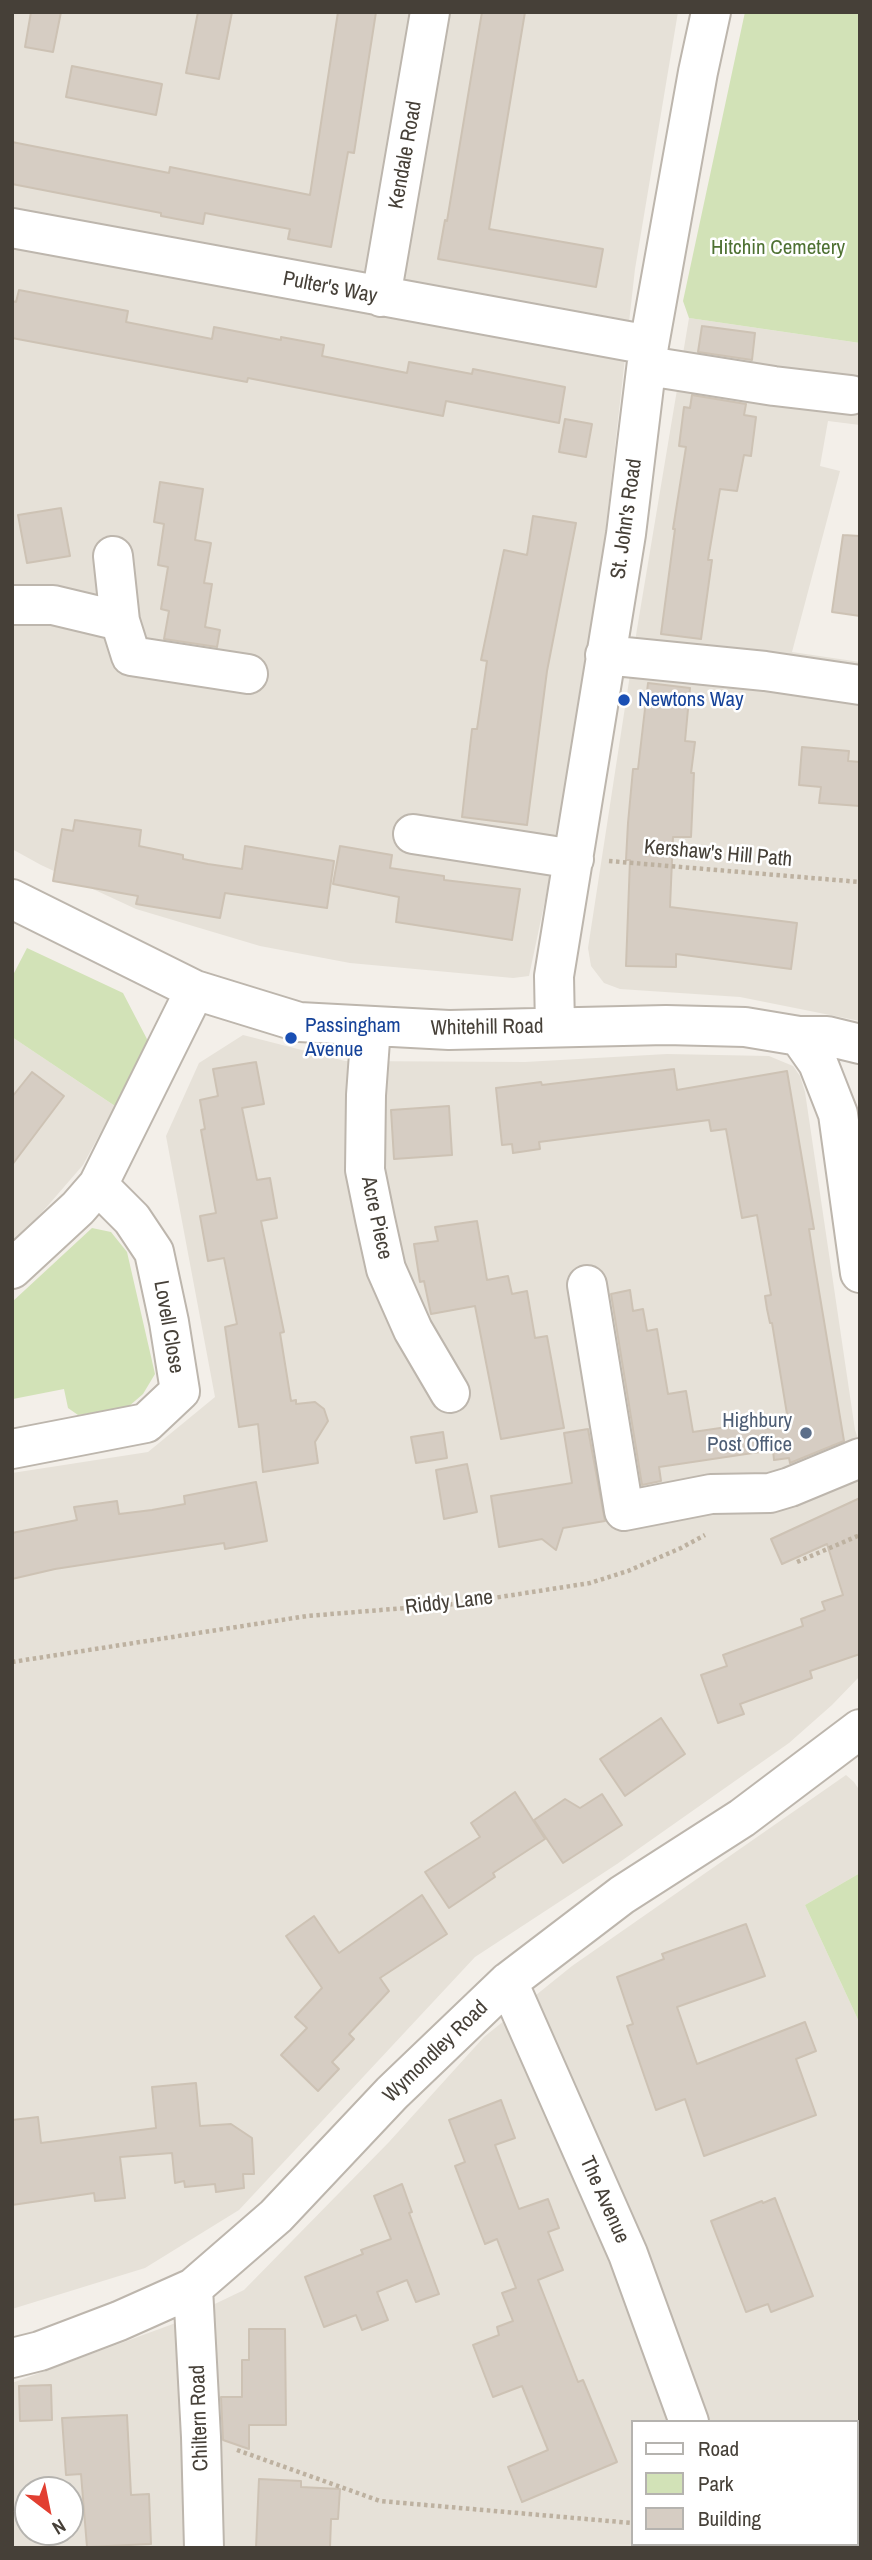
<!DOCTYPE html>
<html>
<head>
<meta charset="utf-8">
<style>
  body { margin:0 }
  #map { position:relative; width:872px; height:2560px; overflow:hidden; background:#f3efe9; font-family:"Archivo Narrow",sans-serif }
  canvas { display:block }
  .frame { position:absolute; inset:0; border:14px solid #464038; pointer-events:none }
  .legend { position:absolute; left:631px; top:2420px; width:228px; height:126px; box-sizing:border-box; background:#fff; border:2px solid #b5b3af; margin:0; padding:9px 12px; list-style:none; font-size:21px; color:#464038 }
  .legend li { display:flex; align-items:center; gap:14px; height:35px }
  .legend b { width:35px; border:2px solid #b5b3af }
  .north { position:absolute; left:14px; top:2476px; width:70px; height:70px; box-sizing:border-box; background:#fff; border:2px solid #b5b3af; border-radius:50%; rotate:148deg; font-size:19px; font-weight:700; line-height:28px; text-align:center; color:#464038 }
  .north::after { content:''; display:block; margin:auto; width:24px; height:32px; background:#e23f31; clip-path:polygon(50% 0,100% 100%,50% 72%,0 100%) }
</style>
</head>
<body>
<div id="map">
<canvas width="872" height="2560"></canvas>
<div class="frame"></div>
<ul class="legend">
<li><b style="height:9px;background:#fff"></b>Road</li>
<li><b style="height:19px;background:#d2e2b7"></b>Park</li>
<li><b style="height:19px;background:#d6cdc3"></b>Building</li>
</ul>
<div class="north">N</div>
</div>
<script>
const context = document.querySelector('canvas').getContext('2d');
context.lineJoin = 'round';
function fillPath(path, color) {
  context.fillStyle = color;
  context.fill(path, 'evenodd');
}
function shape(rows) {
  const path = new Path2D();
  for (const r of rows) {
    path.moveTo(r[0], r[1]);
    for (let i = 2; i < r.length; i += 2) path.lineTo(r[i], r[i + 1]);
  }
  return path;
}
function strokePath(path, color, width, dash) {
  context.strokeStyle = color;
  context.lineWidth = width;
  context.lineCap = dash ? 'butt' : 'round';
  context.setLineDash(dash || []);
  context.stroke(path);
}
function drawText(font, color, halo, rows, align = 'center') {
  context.font = font + ' "Archivo Narrow",sans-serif';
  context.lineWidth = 5;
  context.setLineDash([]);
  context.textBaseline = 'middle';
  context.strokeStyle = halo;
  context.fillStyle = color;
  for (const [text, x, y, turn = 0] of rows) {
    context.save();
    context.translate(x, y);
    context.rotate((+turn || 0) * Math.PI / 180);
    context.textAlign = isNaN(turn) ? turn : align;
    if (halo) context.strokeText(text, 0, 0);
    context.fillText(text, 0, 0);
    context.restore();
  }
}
const residential = shape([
  [12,12,678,12,635,269,597,607,560,830,529,976,513,978,350,963,260,946,136,909,41,865,12,849],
  [689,318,860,343,860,425,828,421,820,466,840,471,792,652,860,662,860,1021,740,997,620,989,604,983,591,966,588,948,637,629],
  [243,1035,345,1061,525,1062,667,1054,769,1056,793,1066,800,1076,805,1092,855,1430,860,1444,860,1676,832,1705,789,1743,617,1864,475,1957,239,2210,145,2268,12,2309,12,1473,148,1452,215,1397,166,1136,199,1063],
  [12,1037,115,1106,83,1165,12,1247],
  [846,1775,854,1782,860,1791,860,1873,805,1905,860,2024,860,2548,12,2548,12,2383,173,2324,244,2290,389,2142,484,2037,572,1966],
  [632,2422,856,2422,856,2544,632,2544],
  [28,2490,70,2490,70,2532,28,2532]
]);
const green = shape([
  [745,12,860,12,860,343,689,318,683,301],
  [27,948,123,993,148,1041,115,1106,12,1037,12,977],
  [92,1228,111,1232,127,1252,155,1374,143,1394,128,1407,78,1415,68,1408,64,1389,13,1399,12,1421,12,1302],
  [860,1873,860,2024,805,1905]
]);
const building = shape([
  [31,12,61,12,53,52,25,47,31,12],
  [198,12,232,12,219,79,186,73,198,12],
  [338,12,376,12,354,153,348,152,331,247,288,239,290,229,247,221,205,213,203,224,161,216,161,213,12,184,12,142,169,173,170,167,310,195,338,12],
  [482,12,525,12,489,229,603,249,596,287,438,259,445,220,447,221,482,12],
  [72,66,162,84,156,115,66,97,72,66],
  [19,290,128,311,126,322,212,339,214,327,281,340,281,337,324,345,322,356,407,373,409,362,472,374,473,369,565,387,559,423,446,401,443,416,248,378,247,382,12,338,12,301,16,302,19,290],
  [702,326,755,333,752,360,698,352,702,326],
  [692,395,746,404,744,415,756,417,751,456,744,455,737,491,720,489,708,560,712,560,701,639,661,634,675,529,673,529,686,447,679,446,684,407,690,408,692,395],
  [565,419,592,424,586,457,559,452,565,419],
  [160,482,203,489,195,540,211,543,204,583,212,584,205,627,220,630,217,647,164,639,169,611,161,609,168,567,158,565,164,524,154,522,160,482],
  [61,508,70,556,27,563,18,515,61,508],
  [533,516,576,523,547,671,527,825,462,817,472,729,477,729,487,661,481,660,504,550,527,555,533,516],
  [843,535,860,536,860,616,832,612,843,535],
  [648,683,690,688,685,741,695,742,691,773,694,773,691,837,673,837,670,907,797,923,791,969,676,954,676,967,626,966,630,860,626,860,628,823,633,769,638,769,648,683],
  [802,747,849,751,848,761,860,762,860,806,819,803,821,787,799,785,802,747],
  [75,820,141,830,139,846,183,855,183,859,208,864,242,869,245,846,334,861,327,908,225,893,220,918,136,904,138,896,53,881,62,829,73,831,75,820],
  [340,846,392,855,390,868,444,876,444,880,520,889,512,940,396,922,399,897,333,884,340,846],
  [256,1062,264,1104,242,1108,257,1180,270,1178,277,1218,261,1221,284,1332,280,1333,291,1401,296,1400,296,1404,315,1402,324,1409,328,1421,315,1442,318,1463,263,1472,258,1424,239,1427,225,1327,237,1324,224,1258,208,1261,200,1216,216,1213,201,1130,205,1129,200,1100,218,1096,213,1069,256,1062],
  [674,1069,677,1090,787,1071,814,1229,809,1229,814,1261,844,1441,790,1463,789,1458,774,1460,773,1450,659,1467,661,1481,642,1485,611,1294,630,1290,633,1311,643,1309,647,1331,657,1329,668,1394,686,1391,693,1432,768,1421,767,1418,787,1414,772,1323,770,1323,767,1309,765,1296,771,1295,757,1215,742,1218,726,1129,711,1131,709,1120,539,1142,540,1149,513,1153,512,1144,502,1145,496,1088,541,1082,542,1085,674,1069],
  [32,1072,64,1096,12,1165,12,1097,32,1072],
  [449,1106,452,1155,394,1159,391,1110,449,1106],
  [477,1221,487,1280,508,1276,512,1294,527,1291,535,1338,547,1336,564,1428,501,1439,475,1306,431,1314,424,1281,420,1282,414,1244,438,1241,435,1227,477,1221],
  [588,1429,605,1521,563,1528,556,1550,542,1539,499,1547,491,1496,572,1483,564,1433,588,1429],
  [443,1432,447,1458,416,1463,411,1437,443,1432],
  [467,1464,477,1512,444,1519,436,1470,467,1464],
  [256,1482,267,1541,225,1549,224,1543,55,1569,12,1579,12,1533,77,1520,74,1507,117,1501,119,1514,152,1510,185,1504,184,1496,256,1482],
  [860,1498,860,1654,810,1671,812,1678,740,1704,744,1714,718,1723,701,1675,727,1666,723,1655,803,1626,801,1619,825,1610,822,1602,843,1595,827,1544,782,1564,771,1539,860,1498],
  [661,1718,685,1754,625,1796,600,1759,661,1718],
  [515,1792,545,1839,493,1873,495,1877,449,1908,425,1872,480,1837,471,1823,515,1792],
  [602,1794,622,1825,563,1863,534,1820,565,1799,580,1808,602,1794],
  [422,1895,447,1934,380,1978,389,1991,349,2034,354,2039,332,2062,339,2069,318,2091,281,2055,307,2028,295,2017,322,1988,286,1936,314,1916,339,1953,422,1895],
  [746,1924,765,1976,677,2007,697,2064,805,2022,816,2051,796,2059,816,2115,704,2156,685,2099,656,2110,627,2026,633,2024,617,1977,664,1959,662,1954,746,1924],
  [196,2083,200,2126,231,2124,252,2138,254,2174,243,2174,244,2188,216,2192,215,2184,185,2187,184,2181,175,2183,172,2153,120,2157,125,2198,95,2201,94,2193,12,2205,12,2120,38,2117,41,2143,156,2128,152,2087,196,2083],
  [501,2100,515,2138,495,2145,519,2209,548,2199,559,2228,548,2232,563,2270,538,2280,578,2382,583,2380,617,2462,522,2502,508,2467,548,2450,522,2386,493,2397,473,2345,499,2335,497,2327,513,2321,502,2293,516,2288,497,2239,485,2244,455,2166,465,2162,449,2120,501,2100],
  [402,2184,412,2212,409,2213,439,2294,416,2302,407,2280,377,2292,388,2320,362,2330,356,2315,324,2327,305,2277,363,2254,361,2250,391,2239,374,2196,402,2184],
  [775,2198,813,2296,771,2312,768,2304,746,2312,711,2221,762,2201,763,2203,775,2198],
  [249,2329,285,2329,286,2425,249,2425,249,2449,223,2440,221,2397,242,2397,242,2360,249,2360,249,2329],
  [51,2385,52,2420,20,2421,19,2386,51,2385],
  [127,2415,131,2495,149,2494,151,2544,87,2547,81,2474,66,2475,62,2418,127,2415],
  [259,2479,301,2481,301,2487,340,2489,338,2519,331,2519,330,2548,256,2548,259,2479]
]);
const path = shape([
  [609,861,860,882],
  [797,1562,860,1535],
  [12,1662,307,1616,455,1604,590,1583,628,1571,681,1548,705,1535],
  [237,2450,380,2501,632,2523],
  [856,2534,860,2533]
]);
const minor = shape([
  [12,228,649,345],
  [381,297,430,12],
  [648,366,774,386,851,395],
  [12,605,53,605,120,621,113,556],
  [120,621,131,656,248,674],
  [605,655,765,671,860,685],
  [413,834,574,859],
  [12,899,195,990,299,1022,449,1030,666,1025,745,1027,799,1036,827,1036,860,1044],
  [371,1027,366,1095,365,1170,375,1219,386,1269,413,1330,450,1393],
  [555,1027,554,976,626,534,649,345,698,72,711,12],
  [799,1036,818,1063,838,1114,860,1273],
  [12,1269,78,1208,98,1185,195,990],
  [587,1285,624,1511,711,1494,770,1493,790,1487,860,1458],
  [12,1449,146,1423,180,1391,169,1322,154,1252,132,1219,98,1185],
  [508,1982,628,2254,689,2422],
  [193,2288,201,2437,204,2548],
  [12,2358,40,2351,119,2321,193,2288,276,2216,392,2093,508,1982,622,1895,742,1818,860,1729],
  [734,2544,735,2548]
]);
const markers = [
  [624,700,7,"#1a4fb4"],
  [291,1038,7,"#1a4fb4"],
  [806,1433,7,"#5c6f8a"]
];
const streetNames = [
  ["Kendale Road",406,155,-80],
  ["Pulter's Way",330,288,11],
  ["St. John's Road",627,519,-82],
  ["Kershaw's Hill Path",718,854,5],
  ["Whitehill Road",487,1028,-1],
  ["Acre Piece",376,1218,78],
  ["Lovell Close",168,1327,80],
  ["Riddy Lane",449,1603,-7],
  ["Wymondley Road",436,2052,-44],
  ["The Avenue",604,2200,66],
  ["Chiltern Road",200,2418,-92]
];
const parkNames = [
  ["Hitchin Cemetery",778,248]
];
const transitNames = [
  ["Newtons Way",638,700],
  ["Passingham",305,1026],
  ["Avenue",305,1050]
];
const serviceNames = [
  ["Highbury",792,1421],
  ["Post Office",792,1445]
];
fillPath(residential, '#e6e1d8');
fillPath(green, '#d2e2b7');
fillPath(building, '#d6cdc3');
strokePath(building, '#cdc2b4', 2);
strokePath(minor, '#bdb6ad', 42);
strokePath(path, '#bdb1a0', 4.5, [3.5, 3.5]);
strokePath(minor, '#fff', 38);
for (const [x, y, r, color] of markers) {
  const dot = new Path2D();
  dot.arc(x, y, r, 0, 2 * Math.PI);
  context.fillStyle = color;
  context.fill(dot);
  strokePath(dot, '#fff', 2.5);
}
drawText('21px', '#464038', '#fff', streetNames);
drawText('21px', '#4e7132', '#fff', parkNames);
drawText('21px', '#164399', '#fff', transitNames, 'left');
drawText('21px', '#4e5e75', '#fff', serviceNames, 'right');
</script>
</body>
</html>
